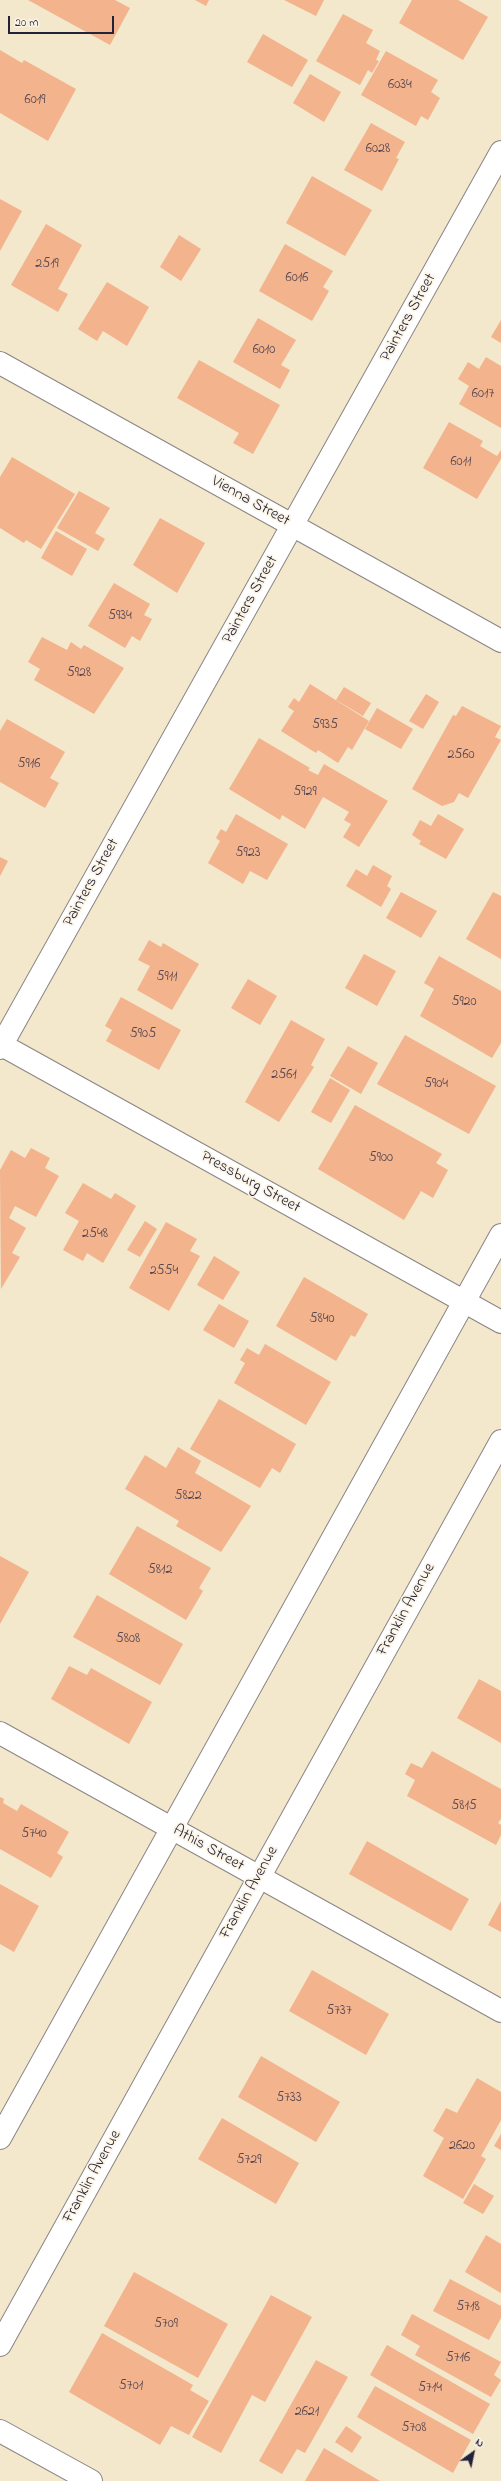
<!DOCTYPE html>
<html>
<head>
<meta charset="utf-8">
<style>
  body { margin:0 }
  #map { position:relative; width:501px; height:2481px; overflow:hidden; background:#f3e7cc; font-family:"Indie Flower",sans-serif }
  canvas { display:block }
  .north { position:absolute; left:453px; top:2433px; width:40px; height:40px; -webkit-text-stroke:3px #fcf5e5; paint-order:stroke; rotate:33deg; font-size:11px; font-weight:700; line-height:16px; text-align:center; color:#22223b }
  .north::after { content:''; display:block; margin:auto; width:14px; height:18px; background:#22223b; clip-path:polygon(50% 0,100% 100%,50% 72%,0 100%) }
  .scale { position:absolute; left:8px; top:16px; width:106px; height:18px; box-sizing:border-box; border:2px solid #22223b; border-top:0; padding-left:5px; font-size:12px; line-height:14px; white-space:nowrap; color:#22223b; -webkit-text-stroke:3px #fcf5e5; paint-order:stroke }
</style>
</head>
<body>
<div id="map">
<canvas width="501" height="2481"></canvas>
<div class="north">N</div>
<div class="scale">20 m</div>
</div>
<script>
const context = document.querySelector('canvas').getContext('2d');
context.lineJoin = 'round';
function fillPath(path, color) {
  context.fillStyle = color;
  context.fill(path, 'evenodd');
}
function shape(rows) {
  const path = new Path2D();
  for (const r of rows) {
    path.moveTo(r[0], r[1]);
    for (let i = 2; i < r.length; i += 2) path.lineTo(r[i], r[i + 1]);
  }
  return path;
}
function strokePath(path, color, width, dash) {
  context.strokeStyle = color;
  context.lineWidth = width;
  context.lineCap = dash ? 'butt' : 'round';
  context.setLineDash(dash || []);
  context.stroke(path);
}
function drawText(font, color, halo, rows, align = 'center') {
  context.font = font + ' "Indie Flower",sans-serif';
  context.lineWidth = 3.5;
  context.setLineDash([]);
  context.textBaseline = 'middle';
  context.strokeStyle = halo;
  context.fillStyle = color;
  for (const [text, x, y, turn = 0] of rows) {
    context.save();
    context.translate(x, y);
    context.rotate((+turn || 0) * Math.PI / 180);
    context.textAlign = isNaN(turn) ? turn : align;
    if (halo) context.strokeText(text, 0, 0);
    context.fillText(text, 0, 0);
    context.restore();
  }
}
const building = shape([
  [28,0,115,0,130,8,110,45],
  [195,0,209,0,206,6],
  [284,0,324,0,316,16],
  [412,0,458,0,488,17,463,60,399,23],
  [343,14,373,30,366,43,380,51,376,60,379,61,372,73,368,70,360,85,316,61],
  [263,34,308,60,292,87,247,62],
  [0,50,22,63,24,60,76,89,48,141,0,113],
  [386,51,438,80,431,92,440,98,428,120,421,116,416,126,361,95],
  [310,74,341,92,324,122,293,103],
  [371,123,405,142,396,158,399,159,382,191,344,170],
  [312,176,372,210,345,256,286,223],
  [0,199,22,211,0,251],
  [46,224,82,245,58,289,68,294,58,312,11,285],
  [179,235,201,249,181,281,160,267],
  [285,244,333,271,323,287,329,291,312,321,259,291],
  [107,282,149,307,127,346,103,331,97,341,78,329],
  [258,318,296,340,281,365,290,370,280,389,233,362],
  [501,320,501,343,491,337],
  [486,357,501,366,501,428,459,404,469,386,458,379,468,362,479,369],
  [199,360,280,405,253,454,233,443,239,433,177,398],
  [449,422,483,441,480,446,497,456,501,450,501,459,477,499,423,468],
  [12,457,75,494,41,549,26,540,24,543,0,528,0,477],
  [79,491,110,508,95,533,105,539,98,551,57,528],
  [160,518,205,543,177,593,133,565],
  [56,531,87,549,72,576,41,558],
  [114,583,150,604,144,615,152,619,140,641,132,636,125,648,88,626],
  [42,637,67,650,71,642,81,649,84,645,124,668,94,714,34,680,40,669,28,662],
  [310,684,369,721,352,750,348,747,338,763,318,750,316,753,281,731,294,711,288,707,294,698,299,702],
  [344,687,371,703,363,716,336,700],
  [426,694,439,702,423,729,409,721],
  [462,706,501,726,495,737,501,740,468,798,459,793,454,802,442,806,412,789,453,715,456,716],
  [377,708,413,729,401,749,365,729],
  [7,719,65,752,50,778,59,783,45,808,0,782,0,731],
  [259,738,310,768,308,770,318,775,324,764,388,801,359,847,343,837,351,824,344,820,349,812,323,797,305,829,282,815,280,820,229,789],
  [236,814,288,844,267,880,250,871,243,884,208,863,220,841,216,838,221,829,226,832],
  [438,814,464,829,446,859,419,844,421,841,412,835,420,820,431,826],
  [0,857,8,861,0,876],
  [373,865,392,876,387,886,391,889,381,907,346,886,356,869,367,876],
  [401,892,437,911,421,938,386,918],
  [493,892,501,896,501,959,466,939],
  [149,940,161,947,163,943,199,964,172,1010,137,990,150,966,138,960],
  [364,954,396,971,377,1006,345,988],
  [439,956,501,991,501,1043,492,1058,420,1016,434,989,424,983],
  [248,979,277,996,260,1025,231,1008],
  [121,997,181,1030,159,1070,106,1041,112,1030,105,1026],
  [291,1020,325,1039,311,1065,314,1067,279,1122,245,1102],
  [405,1035,496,1086,469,1134,377,1084],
  [348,1046,378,1063,361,1094,330,1076],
  [330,1078,350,1090,331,1123,311,1112],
  [355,1105,442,1154,436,1163,448,1170,433,1198,421,1191,404,1220,318,1169],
  [31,1148,50,1158,45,1168,59,1176,36,1217,15,1206,9,1218,26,1228,12,1253,20,1257,1,1289,0,1170,11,1150,25,1158],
  [83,1183,111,1199,115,1193,136,1206,103,1263,87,1253,83,1261,63,1250,79,1221,65,1213],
  [145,1221,157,1229,140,1257,127,1250],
  [166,1222,197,1239,190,1251,200,1256,169,1311,129,1288],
  [214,1256,240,1272,223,1300,197,1285],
  [304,1277,368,1314,355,1337,351,1335,336,1361,276,1326],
  [219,1304,249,1321,234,1348,203,1330],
  [265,1344,331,1382,306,1425,234,1383,245,1363,240,1360,247,1348,259,1355],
  [219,1399,296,1444,280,1473,272,1468,260,1488,190,1449],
  [178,1447,201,1461,195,1473,251,1506,221,1552,176,1526,179,1521,125,1489,145,1455,166,1468],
  [137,1526,211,1568,199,1588,203,1591,186,1620,109,1574],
  [0,1556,29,1572,0,1624],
  [97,1595,183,1644,160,1685,73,1637],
  [69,1666,87,1675,91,1668,152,1702,129,1744,51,1699],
  [479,1679,501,1691,501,1743,457,1718],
  [432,1751,501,1789,501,1819,498,1823,501,1825,501,1835,496,1845,407,1796,415,1780,405,1774,411,1763,422,1768],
  [0,1797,4,1799,3,1803,17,1811,21,1804,69,1832,57,1853,63,1857,51,1878,0,1849],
  [367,1841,469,1899,451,1931,349,1874],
  [0,1884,39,1906,14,1952,0,1944],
  [501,1901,501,1932,488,1925],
  [312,1970,389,2014,366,2055,289,2011],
  [261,2056,340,2102,316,2142,238,2097],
  [477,2078,501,2092,501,2120,481,2156,486,2159,463,2199,423,2176,444,2138,433,2131,446,2108,457,2113],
  [222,2118,299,2163,276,2204,198,2159],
  [501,2134,501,2150,494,2146],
  [474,2184,494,2196,483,2214,463,2203],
  [486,2235,501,2244,501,2293,465,2272],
  [134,2272,228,2324,198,2378,104,2326],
  [450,2279,501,2306,501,2318,489,2340,433,2311],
  [271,2295,312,2317,265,2402,252,2395,221,2453,192,2437],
  [412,2314,501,2362,494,2375,501,2380,491,2397,415,2355,420,2346,401,2335],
  [102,2333,193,2385,190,2390,209,2401,189,2435,171,2426,160,2445,69,2392],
  [387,2345,490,2404,473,2434,370,2375],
  [316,2360,348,2377,305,2453,297,2449,282,2474,259,2461],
  [375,2386,471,2440,453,2473,357,2417],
  [346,2426,362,2437,352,2453,335,2442],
  [324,2448,380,2481,305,2481]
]);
const minor = shape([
  [0,363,501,641],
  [0,1044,501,1322],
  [0,1048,501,152],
  [0,1733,501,2011],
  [0,2431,91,2481]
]);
const tertiary = shape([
  [0,2138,501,1235],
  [0,2345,501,1441]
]);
const numberNames = [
  ["6034",400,86],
  ["6019",35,101],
  ["6028",378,150],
  ["2519",47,265],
  ["6016",297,279],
  ["6010",264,351],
  ["6017",483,395],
  ["6011",461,463],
  ["5934",120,617],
  ["5928",79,674],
  ["5935",325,726],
  ["2560",461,756],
  ["5916",29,765],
  ["5929",305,793],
  ["5923",248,854],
  ["5911",167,978],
  ["5920",464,1003],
  ["5905",143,1035],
  ["2561",284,1076],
  ["5904",436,1085],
  ["5900",381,1159],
  ["2548",95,1235],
  ["2554",164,1272],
  ["5840",322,1320],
  ["5822",188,1497],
  ["5812",160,1571],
  ["5808",128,1640],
  ["5815",464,1807],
  ["5740",34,1835],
  ["5737",339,2012],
  ["5733",289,2099],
  ["2620",462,2147],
  ["5729",249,2161],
  ["5718",468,2308],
  ["5709",166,2325],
  ["5716",458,2359],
  ["5701",131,2387],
  ["5714",430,2389],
  ["2621",307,2413],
  ["5708",414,2429]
];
const streetNames = [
  ["Painters Street",409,318,-61],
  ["Vienna Street",250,502,29],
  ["Painters Street",251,600,-61],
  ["Painters Street",92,883,-61],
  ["Pressburg Street",250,1183,29],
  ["Franklin Avenue",407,1610,-61],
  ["Athis Street",208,1849,29],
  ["Franklin Avenue",250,1893,-61],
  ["Franklin Avenue",93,2177,-61]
];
fillPath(building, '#f2b38d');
strokePath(minor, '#8a8484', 24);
strokePath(tertiary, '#8a8484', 24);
strokePath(minor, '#fff', 22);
strokePath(tertiary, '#fff', 22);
drawText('14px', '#564650', null, numberNames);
drawText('16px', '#22223b', '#fcf5e5', streetNames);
</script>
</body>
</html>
